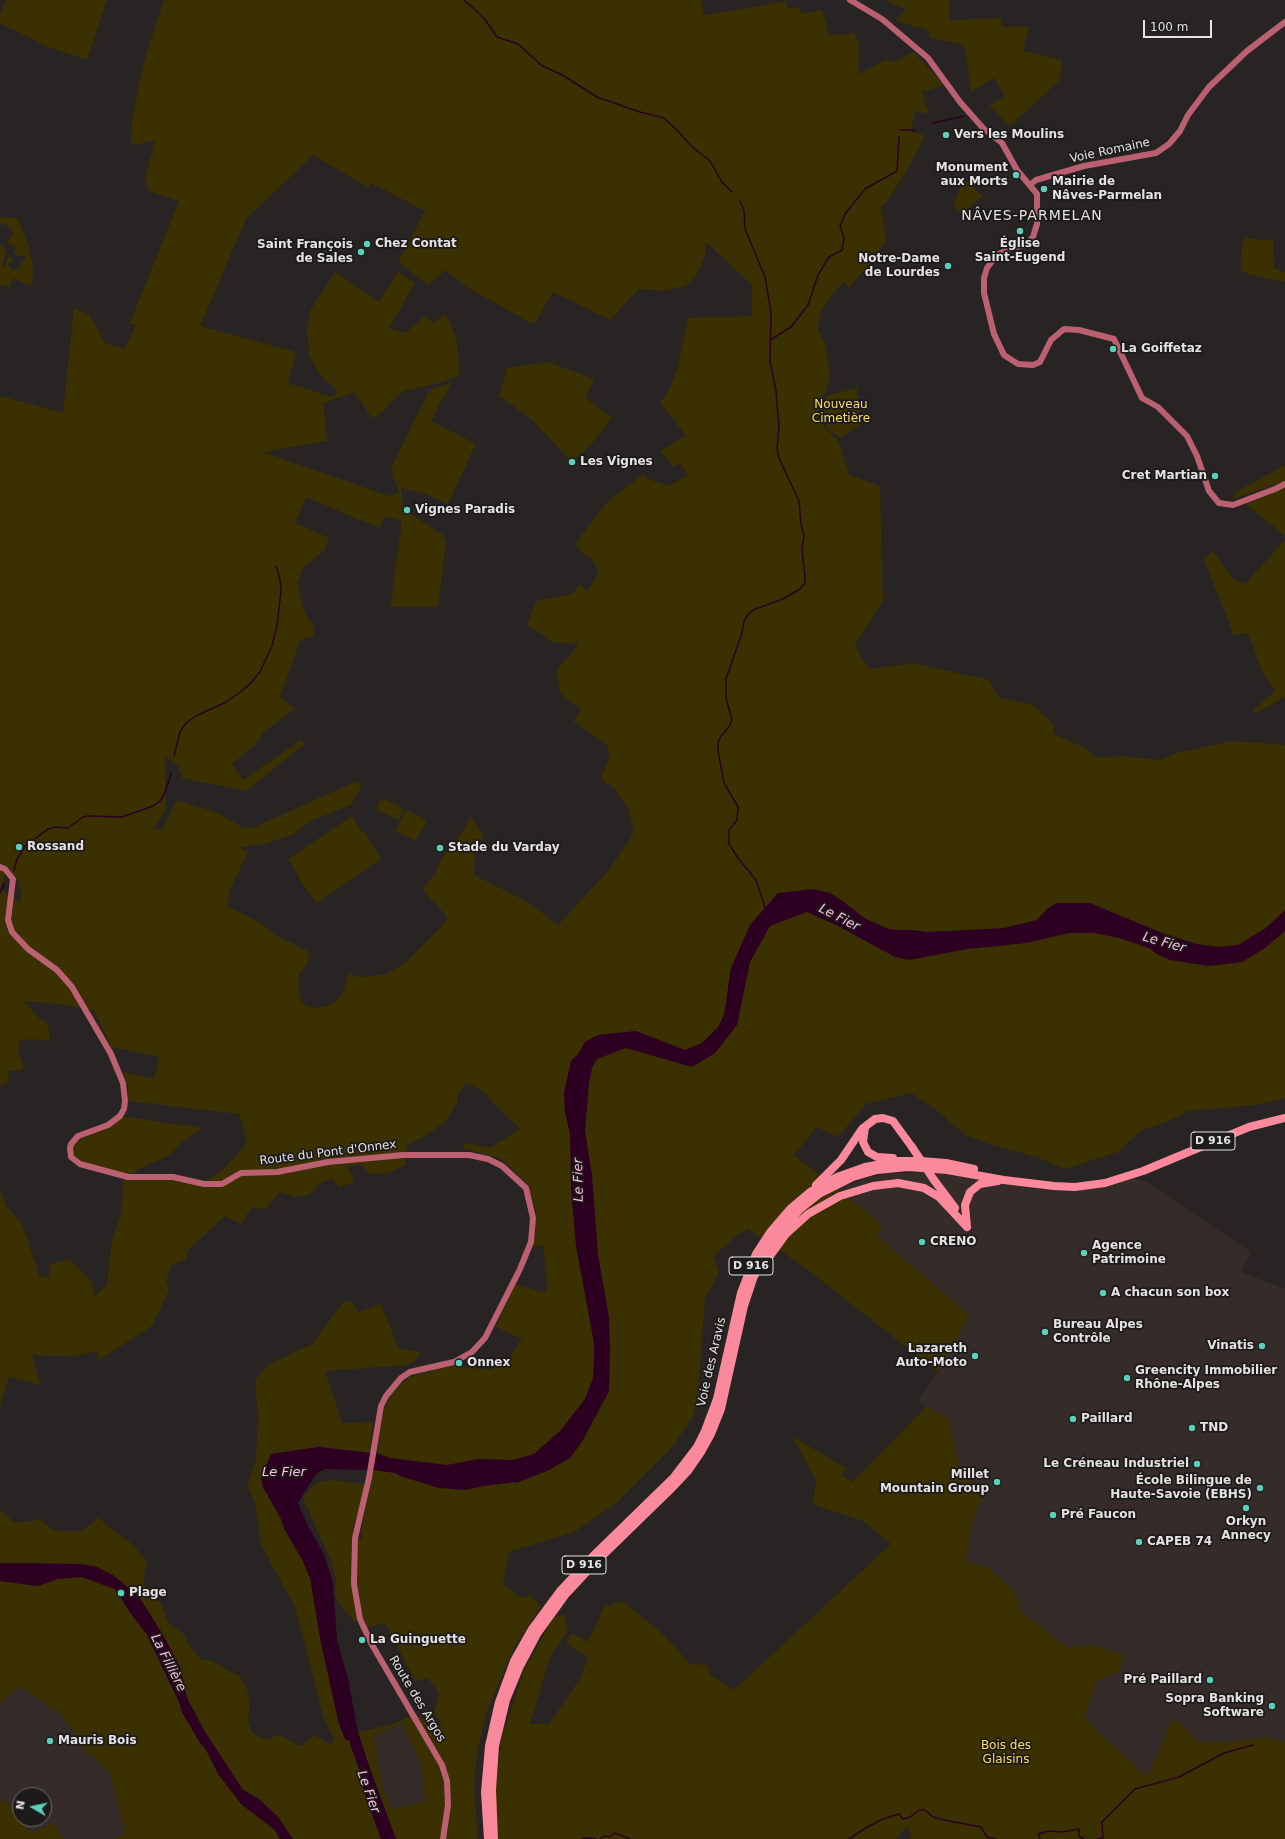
<!DOCTYPE html>
<html>
<head>
<meta charset="utf-8">
<style>
  body { margin:0 }
  #map { position:relative; width:1285px; height:1839px; overflow:hidden; background:#272423; font-family:"DejaVu Sans",sans-serif }
  canvas { display:block }
  .north { position:absolute; left:12px; top:1787px; width:40px; height:40px; box-sizing:border-box; background:#1d1b1a; border:1px solid #6d6b6a; border-radius:50%; rotate:279deg; font-size:11px; font-weight:700; line-height:16px; text-align:center; color:#e4e2e2 }
  .north::after { content:''; display:block; margin:auto; width:14px; height:18px; background:#5bcebc; clip-path:polygon(50% 0,100% 100%,50% 72%,0 100%) }
  .scale { position:absolute; left:1143px; top:20px; width:69px; height:18px; box-sizing:border-box; border:2px solid #e4e2e2; border-top:0; padding-left:5px; font-size:12px; line-height:14px; white-space:nowrap; color:#e4e2e2; -webkit-text-stroke:3px #1d1b1a; paint-order:stroke }
</style>
</head>
<body>
<div id="map">
<canvas width="1285" height="1839"></canvas>
<div class="north">N</div>
<div class="scale">100 m</div>
</div>
<script>
const context = document.querySelector('canvas').getContext('2d');
context.lineJoin = 'round';
function fillPath(path, color) {
  context.fillStyle = color;
  context.fill(path, 'evenodd');
}
function shape(rows) {
  const path = new Path2D();
  for (const r of rows) {
    path.moveTo(r[0], r[1]);
    for (let i = 2; i < r.length; i += 2) path.lineTo(r[i], r[i + 1]);
  }
  return path;
}
function strokePath(path, color, width, dash) {
  context.strokeStyle = color;
  context.lineWidth = width;
  context.lineCap = dash ? 'butt' : 'round';
  context.setLineDash(dash || []);
  context.stroke(path);
}
function drawText(font, color, halo, rows, align = 'center') {
  context.font = font + ' "DejaVu Sans",sans-serif';
  context.lineWidth = 3.5;
  context.setLineDash([]);
  context.textBaseline = 'middle';
  context.strokeStyle = halo;
  context.fillStyle = color;
  for (const [text, x, y, turn = 0] of rows) {
    context.save();
    context.translate(x, y);
    context.rotate((+turn || 0) * Math.PI / 180);
    context.textAlign = isNaN(turn) ? turn : align;
    if (halo) context.strokeText(text, 0, 0);
    context.fillText(text, 0, 0);
    context.restore();
  }
}
const built = shape([
  [890,1173,938,1173,954,1176,994,1178,1064,1186,1127,1176,1145,1181,1251,1252,1241,1272,1285,1289,1285,1742,1265,1737,1230,1742,1198,1742,1180,1722,1147,1777,1084,1718,1097,1681,1121,1671,1095,1646,1066,1647,1022,1612,1014,1590,988,1568,966,1561,971,1526,982,1496,969,1479,960,1471,948,1417,926,1407,918,1401,938,1372,969,1315,877,1236,882,1224,838,1189,870,1177],
  [19,1686,62,1715,88,1754,97,1759,111,1776,125,1833,115,1839,63,1839,53,1822,30,1835,23,1819,44,1819,44,1795,20,1795,20,1811,19,1808,0,1799,0,1705],
  [402,1724,411,1741,422,1769,425,1803,392,1809,383,1788,373,1735]
]);
const green = shape([
  [6,0,107,0,87,60,45,46,21,33,0,24,0,15],
  [164,0,701,0,704,15,786,1,787,9,799,7,802,14,822,10,829,35,854,33,859,44,858,74,886,60,893,62,914,52,944,85,922,92,929,114,915,111,911,132,925,135,908,169,887,202,881,207,886,239,878,255,849,287,843,282,823,307,817,328,825,342,830,373,827,390,818,402,817,419,839,442,849,475,880,486,883,601,855,645,861,658,871,669,913,663,989,680,999,698,1031,704,1053,723,1054,734,1085,748,1097,758,1122,756,1159,760,1180,752,1232,741,1285,745,1285,1098,1256,1105,1188,1111,1164,1123,1142,1130,1118,1152,1065,1169,1037,1157,992,1145,965,1135,934,1108,911,1093,866,1104,838,1137,817,1127,794,1155,882,1224,877,1236,969,1315,938,1372,804,1267,748,1229,735,1237,719,1251,713,1257,719,1272,705,1299,698,1392,694,1415,674,1445,615,1504,574,1532,509,1552,503,1584,520,1597,530,1596,541,1606,514,1648,487,1711,477,1753,474,1785,478,1839,396,1839,390,1825,368,1763,358,1732,393,1724,413,1715,423,1718,433,1731,442,1725,434,1713,439,1694,428,1678,415,1681,385,1623,367,1628,361,1612,357,1571,357,1538,362,1539,361,1531,379,1444,380,1429,385,1408,391,1395,409,1377,426,1372,430,1373,434,1369,456,1366,488,1370,505,1364,522,1339,496,1327,515,1284,546,1293,547,1284,543,1245,532,1247,536,1232,536,1212,529,1186,500,1158,464,1149,462,1143,491,1147,520,1129,492,1102,483,1091,466,1083,457,1096,458,1102,445,1122,425,1136,408,1145,405,1165,388,1173,371,1175,361,1164,348,1167,354,1183,339,1187,332,1178,318,1185,309,1195,295,1197,280,1192,265,1209,251,1208,241,1224,225,1216,188,1250,186,1259,172,1265,166,1281,169,1290,152,1326,99,1360,97,1351,75,1356,44,1356,32,1354,40,1385,9,1377,0,1406,0,1189,7,1207,22,1224,40,1278,49,1276,50,1264,69,1259,91,1281,95,1296,107,1285,112,1241,121,1214,124,1176,84,1166,71,1157,74,1140,120,1116,202,1128,181,1143,170,1155,135,1171,134,1177,194,1181,207,1181,228,1165,247,1143,239,1114,128,1101,128,1086,123,1072,154,1079,159,1057,111,1047,94,1010,56,1004,24,1001,38,1017,48,1024,50,1041,31,1039,20,1041,18,1051,24,1066,22,1070,10,1071,6,1084,0,1085,0,396,63,413,74,308,90,315,105,343,125,349,136,325,130,323,179,201,148,191,145,178,155,141,131,145,132,119,144,62],
  [313,155,369,188,371,183,425,211,398,262,429,285,445,270,464,285,534,325,553,292,610,320,639,289,663,291,686,286,697,274,705,256,706,242,752,285,752,316,688,318,677,370,669,390,660,403,686,435,660,451,674,467,680,463,688,475,669,486,648,479,643,474,606,503,575,544,584,555,591,558,599,572,588,591,580,584,572,594,536,601,527,625,553,642,579,644,557,670,560,693,581,710,573,721,607,745,609,758,601,779,614,788,627,806,633,827,631,837,609,870,558,925,528,902,474,875,474,859,483,836,471,816,459,837,441,859,436,873,422,889,448,918,439,929,405,963,386,974,363,977,348,974,343,993,336,1001,326,1006,315,1008,306,1006,300,999,298,986,299,975,308,963,309,952,276,935,259,922,227,906,231,887,248,852,239,847,262,845,294,834,310,821,351,805,362,785,357,781,252,828,244,828,218,813,176,800,163,829,154,829,166,808,165,756,178,766,182,778,246,791,305,744,301,740,243,780,232,764,255,745,264,732,295,709,280,697,300,641,308,637,314,638,314,626,305,614,297,583,303,568,326,549,329,538,295,523,306,497,379,528,384,516,402,521,390,607,438,607,446,542,443,535,403,509,401,488,425,494,448,504,476,444,431,421,451,383,430,389,391,468,399,493,389,496,263,452,327,441,323,403,354,392,372,418,382,413,393,400,404,391,439,383,460,375,456,336,446,314,433,323,425,316,405,333,389,328,415,283,398,272,379,302,335,272,311,309,307,326,309,355,316,368,325,380,338,391,333,397,288,383,296,352,200,326,246,219],
  [8,867,17,878,21,891,20,903,0,889],
  [402,1724,411,1741,422,1769,425,1802,392,1809,383,1788,373,1735],
  [885,0,949,0,949,20,1001,18,1002,27,1029,26,1023,51,1062,60,1059,81,1010,126,989,106,1005,96,994,78,971,92,964,45,930,38,929,30,895,21,906,10],
  [964,179,983,196,962,213,955,208,954,203],
  [0,217,15,218,18,219,28,244,34,272,31,286,13,278,8,291,7,286,0,285,0,245,4,246,6,253,2,265,5,266,9,256,13,260,8,265,13,271,21,267,21,263,26,258,21,255,17,256,13,252,16,250,15,247,7,242,11,238,13,232,3,222,0,225],
  [1245,237,1264,241,1273,239,1274,268,1285,272,1285,282,1250,275,1241,270,1242,245],
  [548,362,594,379,586,398,612,418,590,446,575,459,568,458,532,420,499,396,507,368],
  [857,388,861,424,840,438,828,429,821,406,828,395],
  [1285,465,1285,486,1282,482,1232,499,1236,492],
  [1285,486,1285,536,1246,504],
  [1285,540,1285,697,1256,713,1253,710,1275,691,1262,672,1248,633,1234,635,1204,560,1213,551,1233,579,1245,584],
  [382,798,404,809,399,820,376,809],
  [406,810,427,820,416,841,395,831],
  [352,816,362,832,364,831,381,859,317,903,297,876,298,875,288,859],
  [344,1301,352,1302,358,1312,381,1304,399,1349,420,1352,416,1360,407,1365,325,1371,342,1423,373,1422,370,1453,319,1447,271,1454,261,1478,263,1487,280,1517,285,1530,303,1561,318,1598,324,1638,342,1720,353,1752,385,1839,293,1839,278,1817,259,1799,243,1790,205,1732,187,1698,180,1667,163,1635,139,1597,119,1580,81,1564,0,1563,0,1510,14,1522,27,1522,39,1519,55,1531,82,1531,99,1517,105,1524,133,1545,147,1562,143,1583,161,1604,169,1624,183,1633,189,1645,201,1659,212,1661,231,1672,240,1676,247,1689,250,1703,248,1722,251,1731,260,1738,268,1739,279,1735,300,1746,303,1745,314,1735,330,1744,334,1740,323,1716,295,1607,261,1545,255,1502,247,1486,256,1460,258,1418,255,1380,268,1365,312,1344],
  [926,1407,948,1417,960,1471,969,1479,982,1496,971,1526,966,1561,988,1568,1014,1590,1022,1612,1066,1647,1095,1646,1124,1655,1121,1671,1097,1681,1084,1718,1147,1777,1172,1720,1180,1722,1198,1742,1230,1742,1265,1737,1285,1742,1285,1839,911,1839,908,1825,896,1839,498,1839,496,1807,496,1781,502,1737,524,1670,554,1617,565,1615,568,1631,550,1657,530,1724,549,1724,581,1677,588,1657,570,1646,566,1640,572,1633,588,1642,604,1607,622,1601,661,1632,690,1664,707,1665,710,1675,734,1690,891,1544,863,1521,813,1504,816,1480,792,1436,846,1468,842,1475,852,1482],
  [330,1480,366,1484,361,1506,355,1521,352,1537,351,1560,358,1620,355,1622,342,1608,335,1595,336,1580,331,1561,305,1503,303,1496,317,1483],
  [82,1577,115,1589,131,1614,146,1633,179,1702,182,1712,200,1743,205,1748,241,1804,275,1830,280,1839,115,1839,125,1833,111,1776,97,1759,88,1754,62,1715,19,1686,0,1705,0,1581,38,1586,57,1579],
  [0,1799,19,1808,20,1819,23,1819,30,1834,53,1822,63,1839,0,1839]
]);
const water = shape([
  [813,889,830,893,844,902,864,918,889,929,898,930,913,930,927,932,1004,928,1037,920,1048,908,1057,903,1090,903,1162,933,1196,944,1219,947,1238,945,1266,928,1285,910,1285,931,1265,948,1242,962,1209,966,1170,960,1157,954,1149,948,1119,938,1094,933,1069,933,1026,943,967,949,909,960,895,957,840,927,807,912,770,926,750,962,737,1025,715,1053,692,1067,626,1048,597,1059,592,1068,589,1083,585,1131,592,1175,598,1255,609,1317,610,1350,609,1391,582,1442,570,1458,547,1471,516,1483,515,1482,484,1486,465,1490,439,1488,400,1476,395,1473,373,1470,325,1469,316,1474,298,1503,308,1526,324,1554,333,1583,337,1640,348,1679,358,1732,368,1763,396,1839,385,1839,353,1752,342,1720,324,1638,318,1598,303,1561,285,1530,280,1517,263,1487,261,1478,271,1454,319,1447,379,1454,390,1458,447,1465,478,1459,513,1460,534,1454,561,1430,585,1399,593,1378,594,1358,594,1343,576,1246,571,1189,570,1134,565,1112,564,1093,571,1061,579,1053,585,1042,598,1035,607,1034,636,1031,685,1050,702,1043,718,1027,724,1015,731,968,750,925,778,893],
  [0,1563,81,1564,97,1567,113,1575,139,1597,163,1635,180,1667,187,1698,205,1732,243,1790,259,1799,278,1817,293,1839,280,1839,275,1830,241,1804,218,1774,205,1748,200,1743,182,1712,179,1702,146,1633,131,1614,115,1589,82,1577,57,1579,38,1586,0,1581]
]);
const stream = shape([
  [464,0,484,18,497,37,518,44,541,65,564,76,597,97,640,112,664,118,678,131,690,145,710,161,722,182,732,192],
  [933,123,964,116],
  [900,130,914,130],
  [740,201,744,210,745,229,765,277,771,313,770,361,776,391,779,426,777,448,779,458,799,501,801,524,804,535,802,549,805,577,805,583,800,589,783,599,753,610,747,616,744,621,742,633,726,679,726,698,732,720,729,727,721,736,718,742,718,751,724,783,738,807,737,820,729,830,729,844,738,858,756,880,765,907],
  [770,340,791,327,808,305,818,275,829,257,842,250,844,238,840,226,845,214,865,189,897,171,899,137],
  [174,756,180,732,186,723,196,716,226,702,239,693,250,684,260,672,272,646,277,625,281,591,280,579,276,566],
  [14,871,17,859,25,846,48,829,55,827,68,828,83,817,88,816,122,817,153,806,160,801,164,795,171,774],
  [0,893,4,884],
  [581,1839,586,1838,596,1839],
  [600,1839,604,1836,609,1837,615,1833,630,1839],
  [849,1839,869,1826,883,1819,899,1814,903,1819,910,1817,919,1810,925,1810,933,1817,944,1820,981,1827,987,1837,996,1839],
  [1039,1839,1040,1838,1038,1834,1049,1831,1063,1832,1079,1829,1079,1836,1084,1839],
  [1097,1839,1103,1838,1102,1822,1135,1789,1179,1777,1224,1753,1253,1745]
]);
const river = shape([
  [315,1583,324,1638,342,1720,348,1736],
  [367,1788,385,1839]
]);
const secondary = shape([
  [850,0,882,19,928,58,960,102,983,128,1002,143,1017,170,1037,194,1037,224,1033,237,1026,245,1011,248,997,255,987,268,984,278,984,293,994,334,1004,355,1018,364,1033,365,1040,362,1051,340,1064,329,1079,330,1114,339,1142,398,1158,407,1187,436,1197,456,1209,491,1219,503,1233,505,1275,489,1285,484],
  [1030,185,1036,180,1084,166,1156,153,1169,144,1180,131,1188,115,1209,87,1247,51,1285,22],
  [0,867,5,869,13,879,8,920,12,932,28,949,57,970,72,987,111,1054,123,1083,125,1101,124,1109,120,1116,108,1125,78,1136,71,1144,70,1148,71,1157,80,1164,128,1177,173,1177,204,1184,222,1184,241,1173,277,1172,328,1162,403,1155,469,1155,488,1159,502,1166,526,1188,533,1218,531,1242,520,1269,485,1338,472,1352,454,1362,410,1372,401,1378,386,1396,381,1406,369,1478,355,1538,354,1584,360,1619,371,1643,442,1765,447,1781,448,1805,443,1839]
]);
const highway = shape([
  [865,1127,863,1142,868,1152,877,1157,893,1158],
  [934,1180,955,1208],
  [816,1185,841,1160,862,1129,875,1119,883,1118,893,1121,912,1147],
  [967,1227,965,1205,970,1192,980,1184,998,1181],
  [765,1263,786,1234,808,1214,840,1196,873,1186,898,1183,924,1188,939,1197,967,1227],
  [488,1839,485,1792,489,1746,499,1702,514,1661,532,1629,560,1591,596,1553,674,1477,697,1447,705,1431,717,1399,741,1293,756,1254,771,1231,790,1209,810,1192,837,1177,865,1167,898,1161,921,1161,946,1163,974,1169],
  [494,1839,492,1790,495,1746,506,1700,520,1666,537,1634,566,1594,593,1565,670,1490,688,1471,701,1452,711,1434,721,1409,744,1306,753,1279,764,1253,773,1240,800,1209,819,1194,853,1177,877,1170,908,1167,947,1170,1004,1180,1054,1186,1075,1187,1105,1183,1143,1171,1249,1127,1285,1118]
]);
const highwayBridge = shape([
  [912,1147,934,1180]
]);
const markers = [
  [946,135,4,"#5bcebc"],
  [1016,175,4,"#5bcebc"],
  [1044,189,4,"#5bcebc"],
  [1020,231,4,"#5bcebc"],
  [367,244,4,"#5bcebc"],
  [361,252,4,"#5bcebc"],
  [948,266,4,"#5bcebc"],
  [1113,349,4,"#5bcebc"],
  [572,462,4,"#5bcebc"],
  [1215,476,4,"#5bcebc"],
  [407,510,4,"#5bcebc"],
  [19,847,4,"#5bcebc"],
  [440,848,4,"#5bcebc"],
  [922,1242,4,"#5bcebc"],
  [1084,1253,4,"#5bcebc"],
  [1103,1293,4,"#5bcebc"],
  [1045,1332,4,"#5bcebc"],
  [1262,1346,4,"#5bcebc"],
  [975,1356,4,"#5bcebc"],
  [459,1363,4,"#5bcebc"],
  [1127,1378,4,"#5bcebc"],
  [1073,1419,4,"#5bcebc"],
  [1192,1428,4,"#5bcebc"],
  [1197,1464,4,"#5bcebc"],
  [997,1482,4,"#5bcebc"],
  [1260,1488,4,"#5bcebc"],
  [1246,1508,4,"#5bcebc"],
  [1053,1515,4,"#5bcebc"],
  [1139,1542,4,"#5bcebc"],
  [121,1593,4,"#5bcebc"],
  [362,1640,4,"#5bcebc"],
  [1210,1680,4,"#5bcebc"],
  [1272,1706,4,"#5bcebc"],
  [50,1741,4,"#5bcebc"]
];
const shields = [
  [1213,1141,44],
  [751,1266,44],
  [584,1565,44]
];
const shieldNames = [
  ["D 916",1213,1141],
  ["D 916",751,1266],
  ["D 916",584,1565]
];
const poiNames = [
  ["Vers les Moulins",954,135],
  ["Monument",1008,168,"right"],
  ["aux Morts",1008,182,"right"],
  ["Mairie de",1052,182],
  ["Nâves-Parmelan",1052,196],
  ["Chez Contat",375,244],
  ["Église",1020,244,"center"],
  ["Saint-Eugend",1020,258,"center"],
  ["Saint François",353,245,"right"],
  ["de Sales",353,259,"right"],
  ["Notre-Dame",940,259,"right"],
  ["de Lourdes",940,273,"right"],
  ["La Goiffetaz",1121,349],
  ["Les Vignes",580,462],
  ["Cret Martian",1207,476,"right"],
  ["Vignes Paradis",415,510],
  ["Rossand",27,847],
  ["Stade du Varday",448,848],
  ["CRENO",930,1242],
  ["Agence",1092,1246],
  ["Patrimoine",1092,1260],
  ["A chacun son box",1111,1293],
  ["Bureau Alpes",1053,1325],
  ["Contrôle",1053,1339],
  ["Vinatis",1254,1346,"right"],
  ["Lazareth",967,1349,"right"],
  ["Auto-Moto",967,1363,"right"],
  ["Onnex",467,1363],
  ["Greencity Immobilier",1135,1371],
  ["Rhône-Alpes",1135,1385],
  ["Paillard",1081,1419],
  ["TND",1200,1428],
  ["Le Créneau Industriel",1189,1464,"right"],
  ["Millet",989,1475,"right"],
  ["Mountain Group",989,1489,"right"],
  ["École Bilingue de",1252,1481,"right"],
  ["Haute-Savoie (EBHS)",1252,1495,"right"],
  ["Pré Faucon",1061,1515],
  ["Orkyn",1246,1522,"center"],
  ["Annecy",1246,1536,"center"],
  ["CAPEB 74",1147,1542],
  ["Plage",129,1593],
  ["La Guinguette",370,1640],
  ["Pré Paillard",1202,1680,"right"],
  ["Sopra Banking",1264,1699,"right"],
  ["Software",1264,1713,"right"],
  ["Mauris Bois",58,1741]
];
const streetNames = [
  ["Voie Romaine",1110,151,-12],
  ["Route du Pont d'Onnex",328,1153,-7],
  ["Voie des Aravis",712,1362,-77],
  ["Route des Argos",417,1699,59]
];
const parkNames = [
  ["Nouveau",841,405],
  ["Cimetière",841,419],
  ["Bois des",1006,1746],
  ["Glaisins",1006,1760]
];
const waterNames = [
  ["Le Fier",839,918,27],
  ["Le Fier",1164,943,16],
  ["Le Fier",579,1180,-91],
  ["Le Fier",284,1473],
  ["La Fillière",168,1663,63],
  ["Le Fier",368,1792,70]
];
const quarterNames = [
  ["NÂVES-PARMELAN",1032,216]
];
fillPath(built, '#352c29');
fillPath(green, '#3a3001');
fillPath(water, '#2d0021');
strokePath(stream, '#2d0021', 1.5);
strokePath(river, '#2d0021', 8);
strokePath(secondary, '#bb6070', 6);
strokePath(highway, '#fb899c', 8);
strokePath(highwayBridge, '#fb899c', 8);
for (const [x, y, r, color] of markers) {
  const dot = new Path2D();
  dot.arc(x, y, r, 0, 2 * Math.PI);
  context.fillStyle = color;
  context.fill(dot);
  strokePath(dot, '#1d1b1a', 1.5);
}
for (const [x, y, w] of shields) {
  const box = new Path2D();
  box.roundRect(x - w / 2, y - 9, w, 18, 3);
  context.fillStyle = '#1d1b1a';
  context.fill(box);
  strokePath(box, '#e4e2e2', 1);
}
drawText('bold 11px', '#e4e2e2', null, shieldNames);
drawText('bold 12px', '#e4e2e2', '#1d1b1a', poiNames, 'left');
drawText('12px', '#e4e2e2', '#1d1b1a', streetNames);
drawText('12px', '#fcde62', '#1d1b1a', parkNames);
drawText('italic 13px', '#fdbee5', '#1d1b1a', waterNames);
context.letterSpacing = '1px';
drawText('14px', '#e4e2e2', '#1d1b1a', quarterNames);
context.letterSpacing = '0px';
</script>
</body>
</html>
